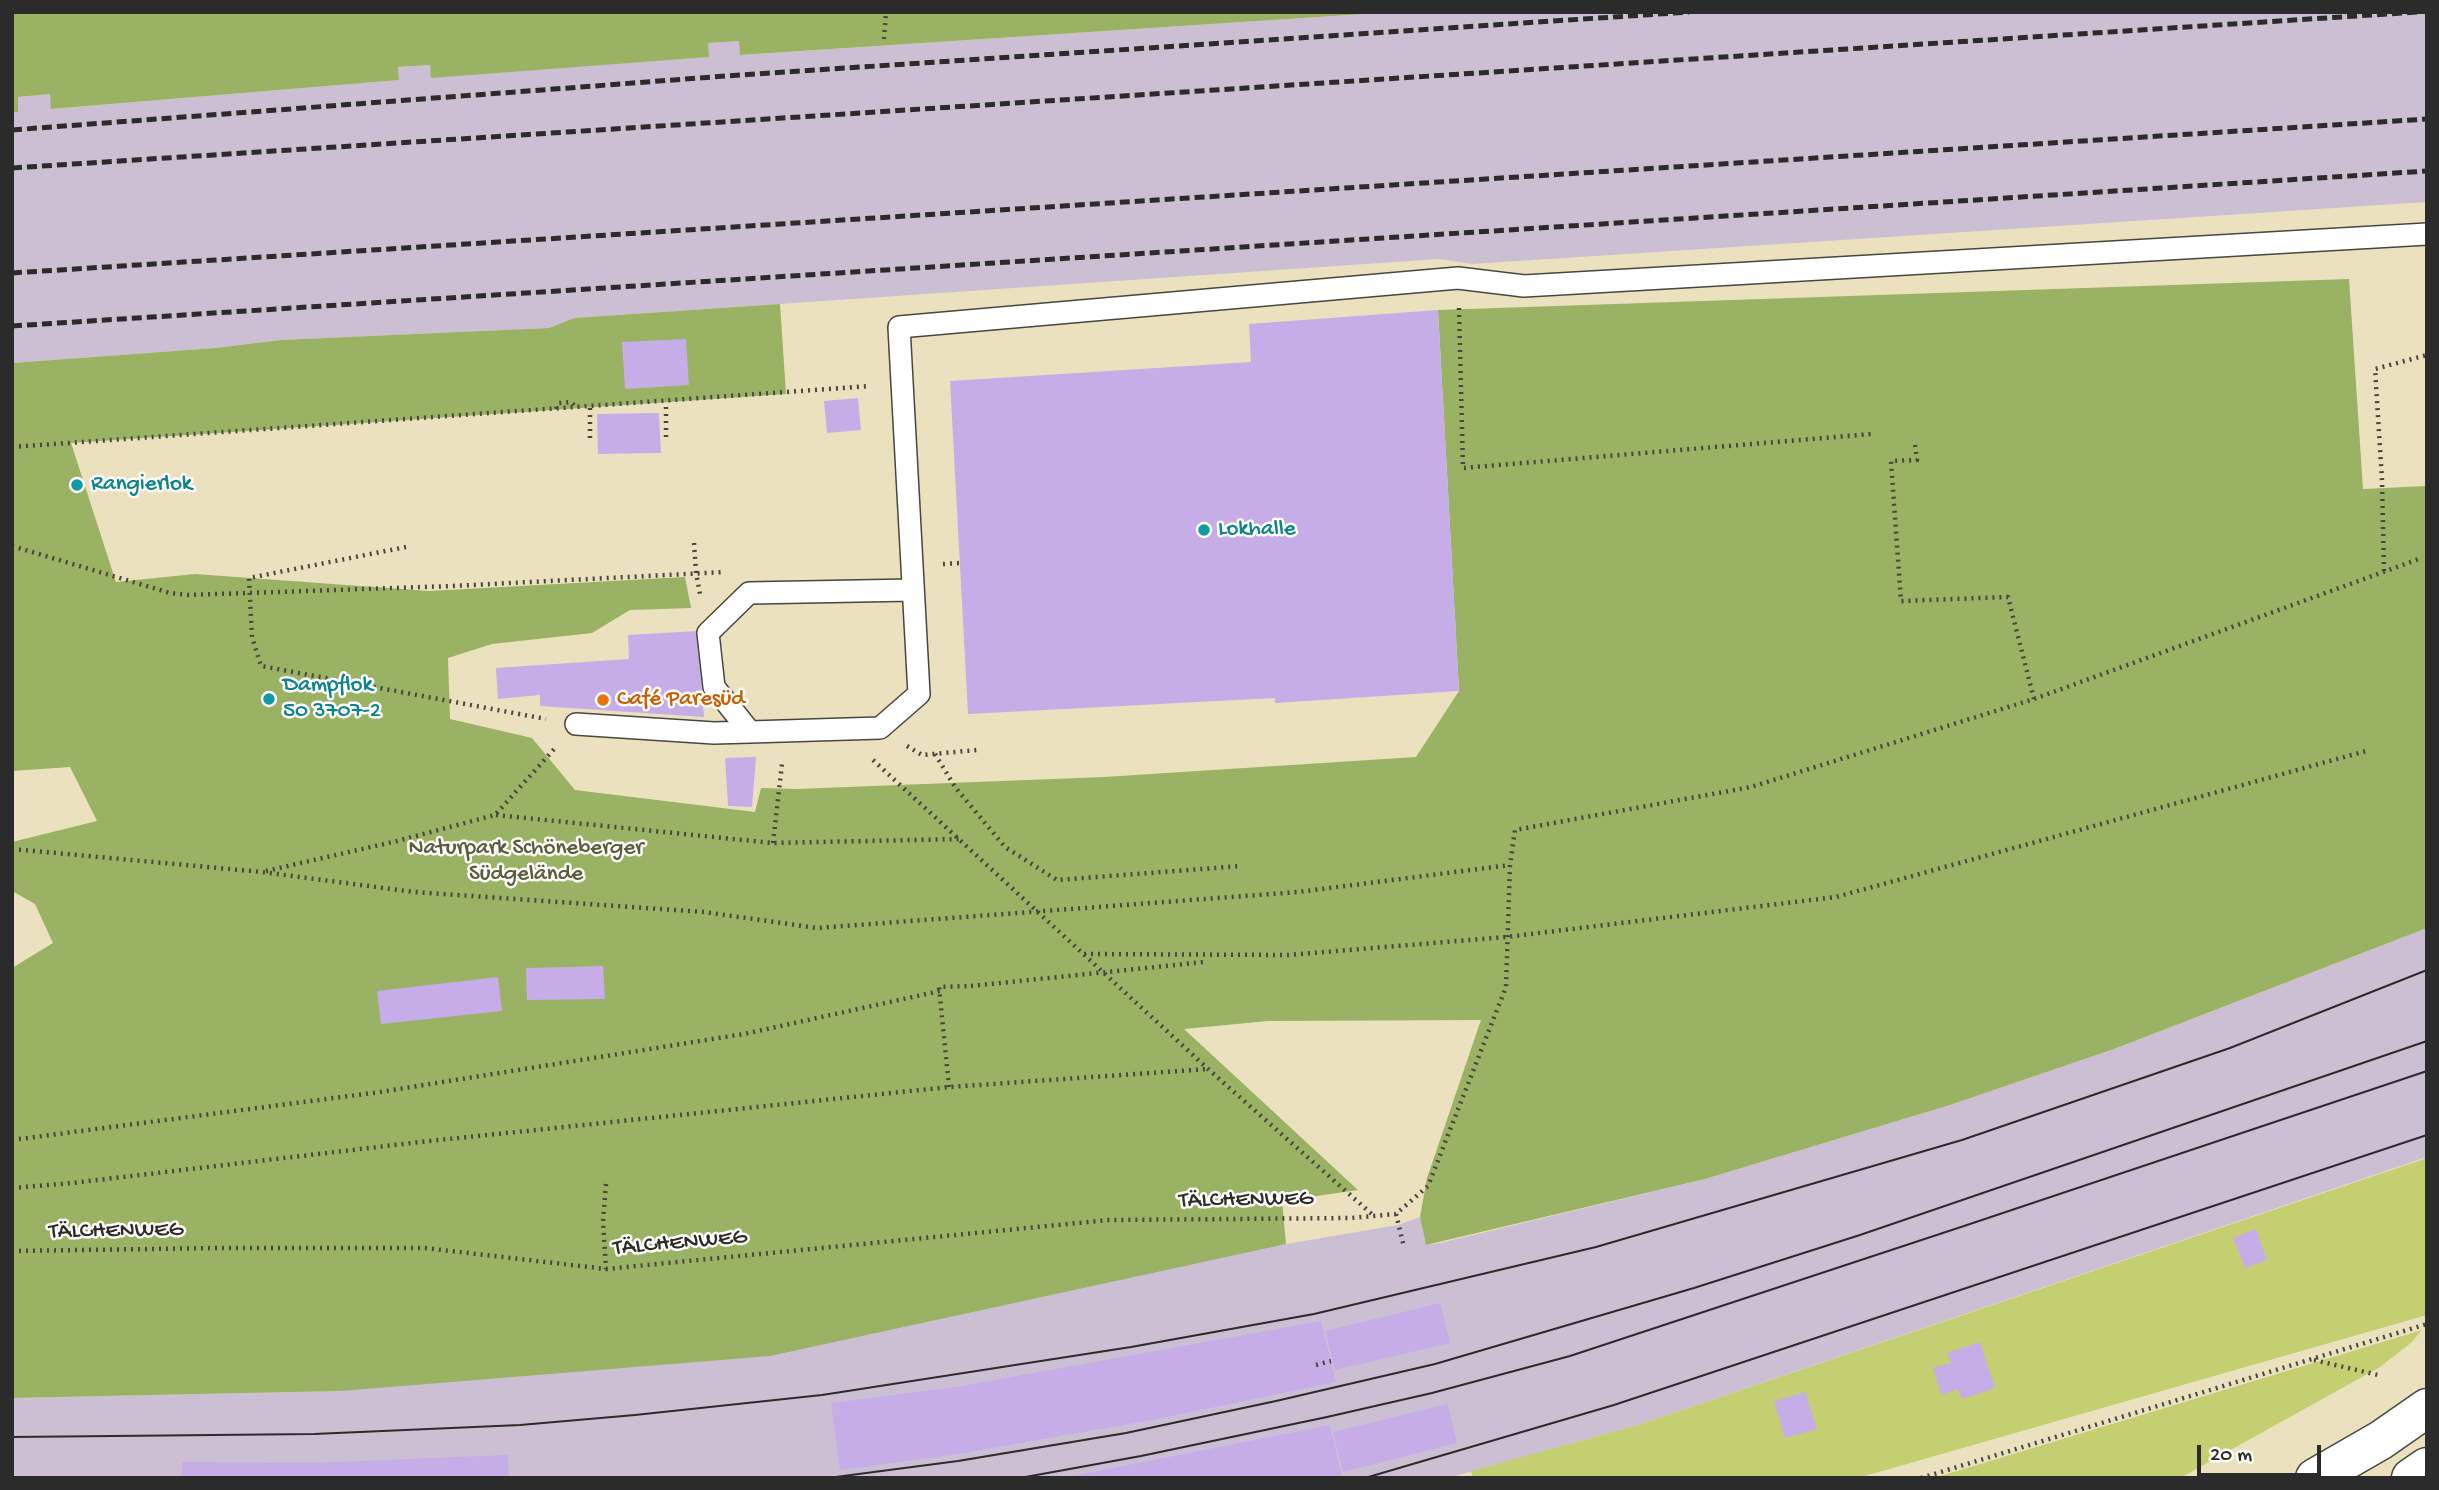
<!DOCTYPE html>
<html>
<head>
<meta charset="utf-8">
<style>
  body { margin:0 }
  #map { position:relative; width:2439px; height:1490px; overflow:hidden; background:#ece1bf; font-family:"Gochi Hand",sans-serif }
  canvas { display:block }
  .frame { position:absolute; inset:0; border:14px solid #2b2b2b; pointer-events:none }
  .scale { position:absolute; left:2197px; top:1445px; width:124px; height:32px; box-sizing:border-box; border:4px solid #2b2b2b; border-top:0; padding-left:9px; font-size:21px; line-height:24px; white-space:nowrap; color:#2b2b2b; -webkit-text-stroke:5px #fdfcf7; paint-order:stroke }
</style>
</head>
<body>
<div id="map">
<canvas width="2439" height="1490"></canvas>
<div class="frame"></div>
<div class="scale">20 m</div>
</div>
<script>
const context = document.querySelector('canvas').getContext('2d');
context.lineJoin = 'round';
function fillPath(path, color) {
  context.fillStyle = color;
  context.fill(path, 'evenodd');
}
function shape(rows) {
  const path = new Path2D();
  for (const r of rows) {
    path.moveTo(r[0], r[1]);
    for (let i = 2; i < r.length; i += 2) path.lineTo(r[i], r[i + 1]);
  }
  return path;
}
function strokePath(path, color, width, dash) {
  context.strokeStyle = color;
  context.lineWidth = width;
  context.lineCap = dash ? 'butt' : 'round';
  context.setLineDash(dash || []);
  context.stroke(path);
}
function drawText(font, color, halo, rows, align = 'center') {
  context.font = font + ' "Gochi Hand",sans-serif';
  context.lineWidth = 5;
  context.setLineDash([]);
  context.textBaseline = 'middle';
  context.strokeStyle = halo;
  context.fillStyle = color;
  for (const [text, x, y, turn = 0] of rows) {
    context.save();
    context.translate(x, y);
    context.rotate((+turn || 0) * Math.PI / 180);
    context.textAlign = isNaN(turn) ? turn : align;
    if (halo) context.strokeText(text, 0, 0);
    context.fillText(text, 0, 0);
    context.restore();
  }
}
const industrial = shape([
  [1394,12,2427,12,2427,202,1472,264,1439,259,574,318,549,328,281,340,215,348,12,363,12,112,18,111,18,97,50,94,52,109,398,80,398,67,430,65,432,77,708,57,707,43,739,41,741,55],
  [2427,928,2427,1157,1638,1425,1448,1478,12,1478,12,1398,341,1391,1286,1244,1398,1225,1420,1217,1426,1245,1440,1243,1705,1179,1950,1105,2114,1049]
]);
const green = shape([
  [2427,1158,2427,1315,1858,1478,1473,1478,1471,1471,1638,1425],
  [2422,1330,2412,1342,2380,1367,2180,1478,1934,1478]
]);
const forest = shape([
  [12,12,1394,12,740,55,739,41,708,43,709,57,431,78,430,65,398,67,399,80,51,109,50,94,18,97,18,112,12,112],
  [2349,279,2363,489,2427,486,2427,928,2114,1049,1950,1105,1705,1179,1426,1245,1420,1217,1427,1178,1481,1020,1268,1021,1184,1029,1358,1190,1282,1201,1286,1244,770,1356,341,1391,12,1398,12,968,53,943,35,904,12,891,12,842,97,821,70,767,12,771,12,363,215,348,281,340,549,328,574,318,780,304,786,394,71,443,116,582,195,574,429,591,685,577,691,608,630,610,592,633,492,644,448,658,450,719,532,738,575,790,755,812,761,788,796,789,1104,777,1416,757,1459,691,1438,310]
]);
const building = shape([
  [1438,310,1459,691,1275,703,1275,698,968,714,950,381,1251,362,1249,324],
  [686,339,689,385,625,389,622,342],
  [858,398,861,430,827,433,824,401],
  [659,413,661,453,598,454,597,414],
  [697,631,704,717,540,706,540,695,498,699,496,668,629,659,628,635],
  [756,757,752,807,728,806,725,758],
  [603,966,605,999,527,1000,526,968],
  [498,977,502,1011,381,1024,377,991],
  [2256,1229,2267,1260,2245,1268,2233,1238],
  [1440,1303,1450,1343,1335,1370,1325,1331],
  [1321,1321,1336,1382,1158,1419,958,1454,840,1470,831,1403,956,1387],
  [1980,1342,1995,1388,1962,1399,1958,1389,1941,1395,1933,1368,1951,1363,1947,1353],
  [1805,1392,1817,1429,1785,1438,1774,1401],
  [1448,1404,1457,1443,1343,1472,1333,1432],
  [1330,1425,1342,1477,1339,1478,1062,1478],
  [508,1455,509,1478,182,1478,182,1462,313,1463]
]);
const path = shape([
  [884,39,886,12],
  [1459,308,1463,468,1872,434],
  [590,408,590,442],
  [556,409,559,403,571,402,577,408],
  [666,437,666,402],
  [1915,445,1917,460,1891,461,1901,601,2008,597,2034,699],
  [12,447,870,386],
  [694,543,696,573,700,594],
  [12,546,170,593,189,595,452,586,725,572],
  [406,547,249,578,252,637,261,666,546,719],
  [943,564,960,563],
  [2384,571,2382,480,2375,369,2427,355],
  [907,746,922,755,977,750],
  [935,754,955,787,1005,847,1057,880,1241,866],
  [873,760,1208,1069,1374,1216],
  [496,815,773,843,960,839],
  [773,843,782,764],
  [12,849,262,872,414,892,704,912,817,928,1298,892,1510,865],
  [266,871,397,841,495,815,556,747],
  [1084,954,1288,955,1506,937,1836,897,2366,751],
  [949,1087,939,987,971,986],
  [12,1140,380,1092,744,1034,940,991],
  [606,1184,603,1221,606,1269],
  [12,1188,72,1183,420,1142,949,1087,1208,1069],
  [1396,1214,1404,1247],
  [12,1251,217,1248,425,1248,606,1269,1109,1220,1351,1218,1396,1214,1428,1186,1506,987,1510,865,1515,830,1751,787,2034,699,2419,559],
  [2314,1360,2378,1375],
  [1316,1365,1331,1361],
  [1921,1478,2427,1324]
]);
const service = shape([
  [913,590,749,593,708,633,714,687,750,732,880,728,919,694,899,327,1458,278,1524,286,2427,234],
  [576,724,714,733,750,732]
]);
const secondary = shape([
  [2315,1478,2381,1440,2427,1408],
  [2411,1478,2427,1467]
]);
const tram = shape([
  [12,1437,314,1434,520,1425,635,1415,822,1395,1131,1347,1314,1314,1596,1247,1962,1140,2230,1048,2427,970],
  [828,1478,958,1461,1126,1433,1276,1401,1435,1364,1694,1288,1860,1235,2427,1041],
  [1020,1478,1141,1456,1327,1417,1432,1393,1570,1356,1964,1226,2427,1071],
  [1365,1478,1614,1405,2427,1135]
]);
const rail = shape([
  [12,130,726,76,1689,12],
  [12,168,2418,12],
  [12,273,2427,119],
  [12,326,2427,171]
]);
const pathBridge = shape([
  [971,986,1204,962]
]);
const markers = [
  [77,485,7,"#0f9aa8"],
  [1204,530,7,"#0f9aa8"],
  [269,699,7,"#0f9aa8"],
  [603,700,7,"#e8710a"]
];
const cultureNames = [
  ["Rangierlok",91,485],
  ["Lokhalle",1218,530],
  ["Dampflok",283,686],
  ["50 3707-2",283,712]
];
const foodNames = [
  ["Café Paresüd",617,700]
];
const parkNames = [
  ["Naturpark Schöneberger",526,849],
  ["Südgelände",526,875]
];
const streetNames = [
  ["TÄLCHENWEG",1246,1201,-1],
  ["TÄLCHENWEG",116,1232,-1],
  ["TÄLCHENWEG",680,1244,-5]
];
fillPath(industrial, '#ccbfd4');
fillPath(green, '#c3cf71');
fillPath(forest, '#9ab263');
fillPath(building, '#c6ade8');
strokePath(service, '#484641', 24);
strokePath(secondary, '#484641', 41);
strokePath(path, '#484641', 4.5, [2, 5]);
strokePath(service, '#fff', 21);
strokePath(secondary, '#fff', 38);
strokePath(tram, '#2b2b2b', 2);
strokePath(rail, '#2b2b2b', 5, [10, 5]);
strokePath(pathBridge, '#484641', 4.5, [2, 5]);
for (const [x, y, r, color] of markers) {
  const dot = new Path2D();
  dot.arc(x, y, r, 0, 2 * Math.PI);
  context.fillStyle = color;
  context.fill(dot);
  strokePath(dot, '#fdfcf7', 2.5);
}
drawText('23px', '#0d838f', '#fdfcf7', cultureNames, 'left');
drawText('23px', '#c56008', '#fdfcf7', foodNames, 'left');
drawText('23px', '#595c40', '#fdfcf7', parkNames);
drawText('23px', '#2b2b2b', '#fdfcf7', streetNames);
</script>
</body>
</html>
